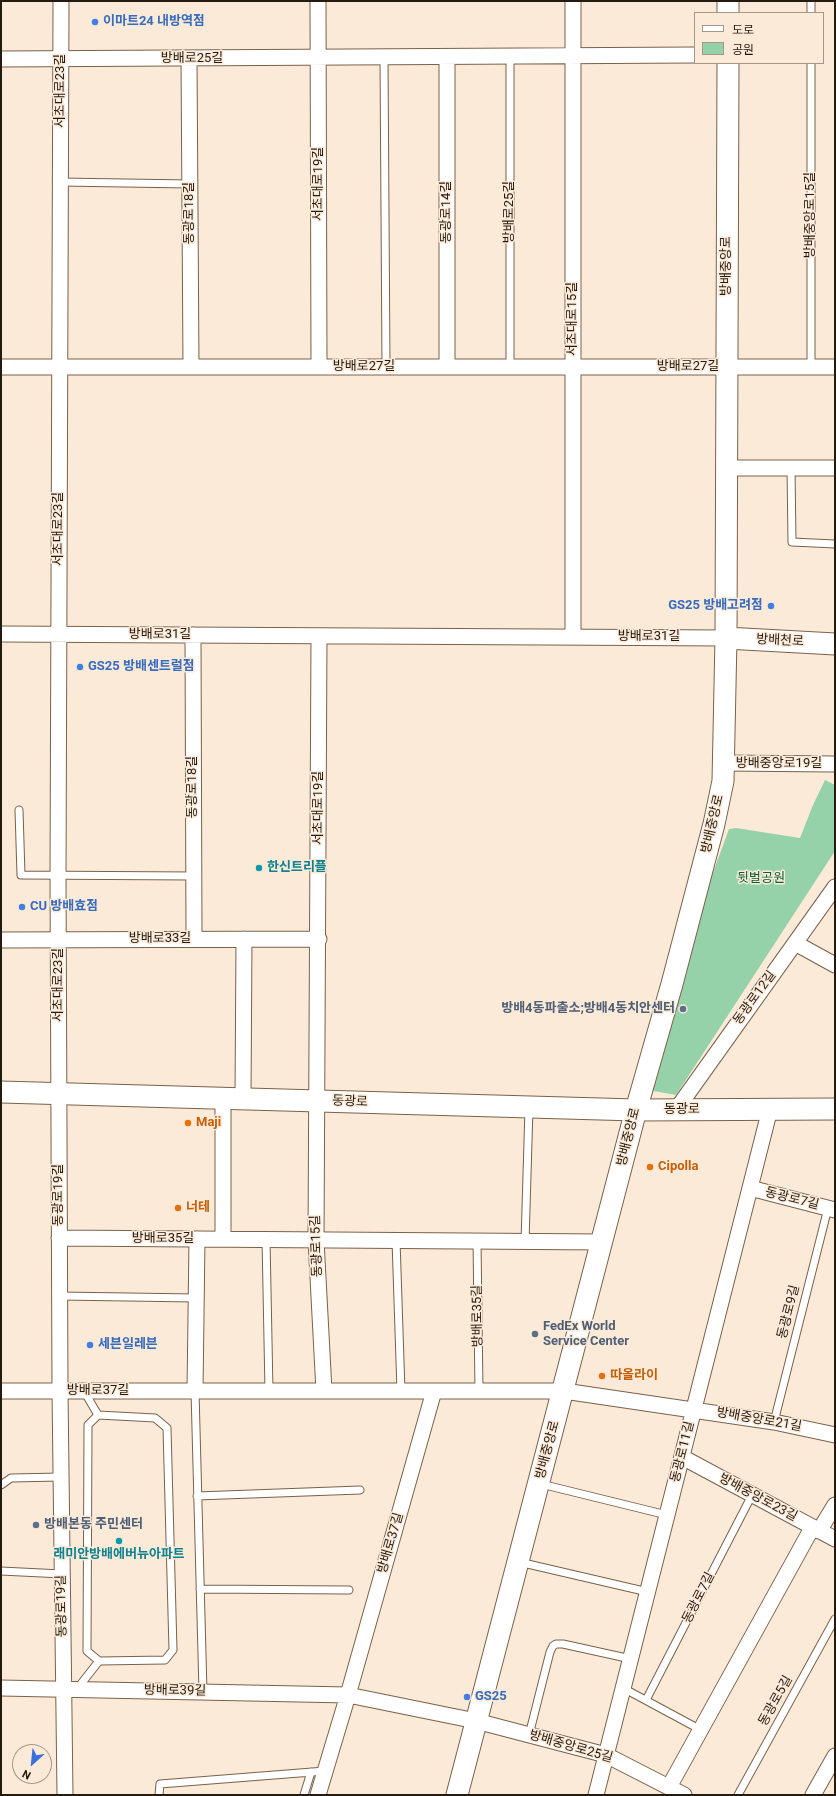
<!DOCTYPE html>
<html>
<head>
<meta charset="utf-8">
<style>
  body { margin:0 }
  #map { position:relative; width:836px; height:1796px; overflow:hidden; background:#fcead9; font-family:Roboto,"Noto Sans KR",sans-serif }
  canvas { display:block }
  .frame { position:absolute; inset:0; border:2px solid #241a0f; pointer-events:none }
  .legend { position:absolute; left:694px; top:12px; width:130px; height:52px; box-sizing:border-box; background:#fcead9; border:1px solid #a69788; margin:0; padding:5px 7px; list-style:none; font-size:12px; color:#241a0f }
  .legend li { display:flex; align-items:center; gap:8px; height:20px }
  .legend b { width:20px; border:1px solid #a69788 }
  .north { position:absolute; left:12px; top:1744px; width:40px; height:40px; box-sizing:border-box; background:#fcead9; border:1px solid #a69788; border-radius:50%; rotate:207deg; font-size:11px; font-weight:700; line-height:16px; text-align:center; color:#241a0f }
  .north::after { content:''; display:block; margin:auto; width:14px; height:18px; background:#3b6dde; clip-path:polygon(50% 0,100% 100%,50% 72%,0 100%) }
</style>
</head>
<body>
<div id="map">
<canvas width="836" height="1796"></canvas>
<div class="frame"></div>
<ul class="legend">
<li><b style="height:5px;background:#fff"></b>도로</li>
<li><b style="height:11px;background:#95d2aa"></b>공원</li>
</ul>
<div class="north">N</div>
</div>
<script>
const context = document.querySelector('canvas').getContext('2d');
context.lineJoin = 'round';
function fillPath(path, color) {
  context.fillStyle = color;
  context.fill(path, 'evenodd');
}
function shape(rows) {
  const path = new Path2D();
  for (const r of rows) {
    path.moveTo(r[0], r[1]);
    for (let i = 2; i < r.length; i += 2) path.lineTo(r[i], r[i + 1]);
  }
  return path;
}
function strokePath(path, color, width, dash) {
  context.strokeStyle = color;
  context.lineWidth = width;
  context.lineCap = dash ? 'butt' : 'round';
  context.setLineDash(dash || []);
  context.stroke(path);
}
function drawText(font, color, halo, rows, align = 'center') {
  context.font = font + ' Roboto,"Noto Sans KR",sans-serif';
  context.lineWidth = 3;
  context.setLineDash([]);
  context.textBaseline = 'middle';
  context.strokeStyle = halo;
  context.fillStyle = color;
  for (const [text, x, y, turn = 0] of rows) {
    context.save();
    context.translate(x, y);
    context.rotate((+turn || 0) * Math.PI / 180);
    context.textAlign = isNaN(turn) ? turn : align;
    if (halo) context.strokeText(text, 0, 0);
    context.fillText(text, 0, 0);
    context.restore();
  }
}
const green = shape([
  [825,780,835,785,835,851,676,1095,642,1089,672,984,729,829,736,828,800,838,813,805]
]);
const lane = shape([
  [811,13,811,1],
  [384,58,386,367],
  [60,182,190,184],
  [510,367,510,57],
  [811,367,811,63],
  [791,468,792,542,835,544],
  [19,810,21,875,194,876],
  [266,1239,269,1391],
  [396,1240,401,1391],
  [477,1241,479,1391],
  [525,1242,529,1108],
  [59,1296,196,1298],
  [84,1391,98,1415,155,1418,167,1428,173,1650,165,1660,99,1661,87,1651,88,1425,98,1415],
  [195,1391,203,1692],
  [774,1422,828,1208],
  [541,1484,667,1515],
  [1,1485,11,1478,60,1477],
  [197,1496,360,1490],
  [519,1562,648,1592],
  [1,1571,62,1574],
  [200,1589,349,1590],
  [623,1688,701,1730],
  [77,1689,99,1661],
  [646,1700,752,1495],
  [529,1735,550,1652,553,1646,556,1644,563,1644,631,1659],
  [159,1795,160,1784,325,1771],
  [304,1795,311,1772],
  [738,1795,835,1619]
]);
const street = shape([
  [61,1,58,875,60,1391,65,1795],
  [318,1,319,367],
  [573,1,573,637],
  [1,59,695,55],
  [189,59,191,367],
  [1,367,835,367],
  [447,367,447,57],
  [726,468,835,468],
  [1,634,726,638],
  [193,635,194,939],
  [319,636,316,1240,324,1391],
  [723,763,835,764],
  [1,940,319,939],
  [795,943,835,965],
  [243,1099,244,939],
  [676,1110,835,887],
  [750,1188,835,1210],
  [59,1238,603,1242],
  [223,1239,223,1098],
  [1,1391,564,1391,774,1422,835,1435],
  [195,1391,197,1239],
  [682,1457,835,1539],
  [819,1531,835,1505],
  [1,1688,348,1695,476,1721,606,1755,684,1795],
  [669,1787,812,1528],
  [318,1795,348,1695,434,1391],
  [596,1795,770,1109],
  [813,1795,835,1756]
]);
const secondary = shape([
  [728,13,728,1],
  [726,638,835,644],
  [1,1092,636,1110,835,1109],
  [457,1795,636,1110,672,984,714,824,723,781,726,638,728,63]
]);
const markers = [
  [95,22,4,"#3f7fe0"],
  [771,606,4,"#3f7fe0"],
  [80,667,4,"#3f7fe0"],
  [259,868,4,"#0f9aa8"],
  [22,907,4,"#3f7fe0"],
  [683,1009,4,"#5c6f8a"],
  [188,1123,4,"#e8710a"],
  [650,1167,4,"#e8710a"],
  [178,1208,4,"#e8710a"],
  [535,1334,4,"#5c6f8a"],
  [90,1345,4,"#3f7fe0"],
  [602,1376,4,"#e8710a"],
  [36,1525,4,"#5c6f8a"],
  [119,1541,4,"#0f9aa8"],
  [467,1697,4,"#3f7fe0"]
];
const shopNames = [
  ["이마트24 내방역점",103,22],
  ["GS25 방배고려점",763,606,"right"],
  ["GS25 방배센트럴점",88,667],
  ["CU 방배효점",30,907],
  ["세븐일레븐",98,1345],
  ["GS25",475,1697]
];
const streetNames = [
  ["방배로25길",192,59],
  ["서초대로23길",61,91,-90],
  ["서초대로19길",319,184,-90],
  ["동광로14길",447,212,-90],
  ["방배로25길",510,212,-90],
  ["동광로18길",190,213,-90],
  ["방배중앙로15길",811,215,-90],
  ["방배중앙로",727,266,-90],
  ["서초대로15길",573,319,-90],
  ["방배로27길",364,367],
  ["방배로27길",688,367],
  ["서초대로23길",59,529,-90],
  ["방배로31길",160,635],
  ["방배로31길",649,637],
  ["방배천로",780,641,3],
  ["방배중앙로19길",779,764],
  ["동광로18길",193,787,-90],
  ["서초대로19길",319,808,-90],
  ["방배중앙로",713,824,-77],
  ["방배로33길",160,939],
  ["서초대로23길",59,985,-90],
  ["동광로12길",755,998,-54],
  ["동광로",350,1102,2],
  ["동광로",682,1110],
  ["방배중앙로",629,1137,-76],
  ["동광로19길",59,1195,-90],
  ["동광로7길",792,1199,14],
  ["방배로35길",163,1239],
  ["동광로15길",317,1246,-92],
  ["동광로9길",789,1312,-76],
  ["방배로35길",478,1316,-91],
  ["방배로37길",98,1391],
  ["방배중앙로21길",759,1420,10],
  ["방배중앙로",548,1450,-75],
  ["동광로11길",683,1452,-76],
  ["방배중앙로23길",758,1498,28],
  ["방배로37길",391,1543,-74],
  ["동광로7길",699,1598,-63],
  ["동광로19길",62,1606,-91],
  ["방배로39길",175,1691,1],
  ["동광로5길",776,1701,-61],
  ["방배중앙로25길",571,1747,16]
];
const cultureNames = [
  ["한신트리플",267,868],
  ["래미안방배에버뉴아파트",119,1555,"center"]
];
const parkNames = [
  ["뒷벌공원",761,879]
];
const serviceNames = [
  ["방배4동파출소;방배4동치안센터",675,1009,"right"],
  ["FedEx World",543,1327],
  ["Service Center",543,1342],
  ["방배본동 주민센터",44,1525]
];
const foodNames = [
  ["Maji",196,1123],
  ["Cipolla",658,1167],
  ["너테",186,1208],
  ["따올라이",610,1376]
];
fillPath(green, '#95d2aa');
strokePath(lane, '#7a6148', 9);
strokePath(street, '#7a6148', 17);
strokePath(secondary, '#7a6148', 23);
strokePath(lane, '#fff', 7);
strokePath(street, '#fff', 15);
strokePath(secondary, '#fff', 21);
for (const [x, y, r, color] of markers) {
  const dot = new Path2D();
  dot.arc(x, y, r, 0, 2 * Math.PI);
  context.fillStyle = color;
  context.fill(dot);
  strokePath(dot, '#fcead9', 1.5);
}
drawText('bold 13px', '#366cbe', '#fcead9', shopNames, 'left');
drawText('13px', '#241a0f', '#fcead9', streetNames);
drawText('bold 13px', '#0d838f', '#fcead9', cultureNames, 'left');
drawText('13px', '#066035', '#fcead9', parkNames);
drawText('bold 13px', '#4e5e75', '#fcead9', serviceNames, 'left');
drawText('bold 13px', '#c56008', '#fcead9', foodNames, 'left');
</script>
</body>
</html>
